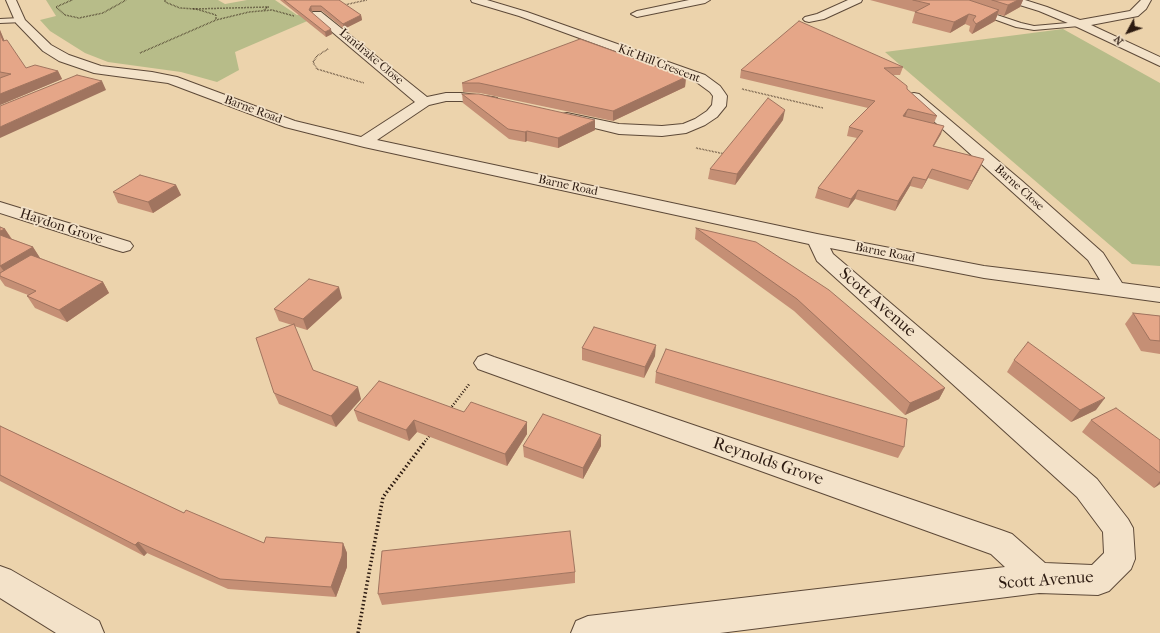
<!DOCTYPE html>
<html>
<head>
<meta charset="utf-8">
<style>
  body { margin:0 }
  #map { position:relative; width:1160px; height:633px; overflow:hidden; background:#ecd3ac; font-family:"IM FELL French Canon",serif }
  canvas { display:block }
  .north { position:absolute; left:1108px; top:12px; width:40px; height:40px; -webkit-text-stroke:3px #f3e2c9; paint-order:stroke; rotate:229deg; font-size:11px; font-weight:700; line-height:16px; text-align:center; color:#2d1b11 }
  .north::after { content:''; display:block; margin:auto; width:14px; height:18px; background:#2d1b11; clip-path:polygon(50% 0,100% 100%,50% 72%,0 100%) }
</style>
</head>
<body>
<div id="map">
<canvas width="1160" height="633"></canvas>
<div class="north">N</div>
</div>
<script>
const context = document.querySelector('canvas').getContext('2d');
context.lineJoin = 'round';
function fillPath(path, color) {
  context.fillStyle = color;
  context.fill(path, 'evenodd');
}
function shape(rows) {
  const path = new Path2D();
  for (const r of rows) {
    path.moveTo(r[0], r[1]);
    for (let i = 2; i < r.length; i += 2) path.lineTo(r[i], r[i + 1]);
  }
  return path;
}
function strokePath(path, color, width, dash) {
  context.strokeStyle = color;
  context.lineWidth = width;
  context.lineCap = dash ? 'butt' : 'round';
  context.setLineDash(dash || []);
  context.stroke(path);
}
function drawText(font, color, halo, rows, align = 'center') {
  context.font = font + ' "IM FELL French Canon",serif';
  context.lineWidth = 3.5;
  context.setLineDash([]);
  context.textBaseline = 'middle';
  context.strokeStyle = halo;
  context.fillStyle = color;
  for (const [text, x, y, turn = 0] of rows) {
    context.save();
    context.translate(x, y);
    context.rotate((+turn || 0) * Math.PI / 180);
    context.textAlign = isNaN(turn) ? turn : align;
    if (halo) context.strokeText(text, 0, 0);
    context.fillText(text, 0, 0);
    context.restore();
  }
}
const green = shape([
  [46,0,218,0,225,4,247,0,275,0,297,15,308,13,312,19,235,52,239,70,217,82,181,72,108,62,85,53,50,31,40,20,56,16],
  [1063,29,1160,83,1160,266,1132,264,885,52]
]);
const pathFar2 = shape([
  [72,0,56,7,65,15,79,18,103,13,126,0],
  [165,0,165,2,180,8,196,9,216,15,216,20],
  [344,5,367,0],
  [193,9,268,7,264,10],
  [829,35,879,58],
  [328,49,317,56,313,62,317,69,364,83],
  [140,53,216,20,249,12,272,10,294,16],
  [742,89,823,108],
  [696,148,725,154]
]);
const pathFar1 = shape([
  [450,409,470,383],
  [423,444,431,434]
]);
const path = shape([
  [358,633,383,497,424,443]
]);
const lane = shape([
  [941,0,952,0,1021,23,1034,26,1079,22,1083,24,1079,26,1034,30,1016,27,941,0],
  [20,18,23,18,23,22,0,23,0,19,20,18]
]);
const street = shape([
  [6,0,16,0,25,20,51,45,69,55,101,66,152,72,177,77,295,121,361,137,415,102,311,14,313,12,321,12,427,97,446,93,461,93,492,97,497,98,499,101,497,104,492,105,461,101,446,101,429,105,377,140,817,234,984,266,1100,280,1088,260,907,97,909,94,914,93,919,94,1022,181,1103,253,1122,283,1160,288,1160,302,984,278,830,248,833,254,1097,479,1128,519,1133,528,1135,559,1131,569,1109,591,1098,595,1039,593,720,633,571,633,576,621,588,616,1005,567,991,554,478,369,474,363,478,357,486,354,494,357,1001,530,1012,534,1045,563,1092,565,1104,553,1103,532,1077,497,817,261,809,244,364,147,285,127,168,83,94,73,59,61,43,51,16,23,6,0],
  [471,0,487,0,527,12,705,75,720,86,725,93,727,96,726,106,717,117,705,125,686,133,662,136,619,134,562,120,560,117,562,114,567,113,619,124,662,126,683,124,695,119,707,111,712,105,713,96,710,92,695,81,670,71,519,16,472,2,471,0],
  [689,0,710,0,705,3,637,17,631,14,637,11,689,0],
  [848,0,862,0,861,2,824,19,809,22,805,21,803,19,805,17,817,14,848,0],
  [1009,0,1025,0,1047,7,1080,20,1130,11,1141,0,1151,0,1146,9,1138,16,1091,25,1160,57,1160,66,1075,26,1039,11,1010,2,1009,0],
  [0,202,130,242,133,246,130,250,123,252,116,250,0,213,0,202],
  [0,566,11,570,99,621,104,633,56,633,0,598,0,566]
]);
const wall = shape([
  [280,0,339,0,361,15,362,20,344,29,322,11,312,11,311,12,332,34,326,37],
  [870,0,1023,0,1020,7,1004,16,998,14,995,21,972,34,969,31,970,26,965,24,950,33,912,23,915,12],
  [0,30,4,40,26,68,58,71,62,79,0,105],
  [903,67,900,75,893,75,907,89,937,116,934,123,941,134,934,146,984,159,980,168,968,190,928,178,922,189,910,186,895,211,855,199,848,208,815,198,818,188,857,138,847,136,849,127,868,108,740,78,741,70],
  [686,77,685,87,613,121,480,93,463,92,462,83],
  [462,94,595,130,558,148,527,141,525,142,509,139,463,103],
  [783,120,735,185,708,179,710,169],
  [176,185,181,195,153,213,118,203,113,192],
  [0,227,5,229,12,239,33,247,40,258,103,282,109,293,67,322,35,308,27,296,28,295,5,286,0,279],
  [696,228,945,388,939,399,905,415,794,311,695,239],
  [342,298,307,330,294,326,313,370,361,399,336,427,279,404,274,393,292,325,279,321,274,309],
  [1133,313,1160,316,1160,354,1141,351,1125,324],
  [582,348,655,356,644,378,582,360],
  [1014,360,1096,410,1071,422,1007,372],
  [656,372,904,447,898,458,655,383],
  [354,410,464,412,527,422,527,434,507,466,417,432,409,441,358,421],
  [1091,420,1160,440,1160,484,1154,488,1082,432],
  [0,426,184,513,264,543,343,543,347,553,347,567,336,597,228,589,147,553,144,556,0,481],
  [601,435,601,446,583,479,524,457,523,446],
  [575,572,575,583,382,605,378,594]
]);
const shadedWall = shape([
  [1018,0,1023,0,1020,7,1004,16,1008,5],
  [311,6,312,11,310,15,309,10],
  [999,10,995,21,972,34,976,24],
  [969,14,965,24,950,33,954,22],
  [361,15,362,20,344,29,343,24],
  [331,29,332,34,326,37,325,32],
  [0,30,8,49,3,41,0,33],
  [58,71,62,79,0,105,0,94],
  [686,77,685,87,613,121,613,111],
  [102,81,106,90,0,138,0,127],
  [908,109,905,117,903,116],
  [785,110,783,120,735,185,737,174],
  [595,120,595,130,558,148,558,138],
  [944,126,941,134,929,154,933,146],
  [527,131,527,141,525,142,525,132],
  [984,159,980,168,968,190,972,181],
  [932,169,928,178,922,189,926,180],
  [913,177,910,186,895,211,898,201],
  [176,185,181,195,153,213,148,202],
  [858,190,855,199,848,208,851,199],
  [5,229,12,240,0,239,0,231],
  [33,247,40,258,8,277,0,266],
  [103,282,109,293,67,322,59,310],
  [339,287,342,298,307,330,303,319],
  [656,345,655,356,644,378,645,367],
  [358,387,361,399,336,427,331,416],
  [945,388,939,399,905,415,910,403],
  [1105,398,1096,410,1071,422,1080,410],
  [414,420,417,432,409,441,406,430],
  [527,422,527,434,507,466,505,454],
  [601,435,601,446,583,479,583,468],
  [1160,481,1160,484,1154,488],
  [138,542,147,553,144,556,135,545],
  [343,543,347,553,347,567,336,597,331,587]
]);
const building = shape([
  [284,0,339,0,361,15,343,24,321,6,311,6,309,10,331,29,325,32,284,0],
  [913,0,969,0,999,10,976,24,973,20,976,16,969,14,954,22,915,12,930,4,913,0],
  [992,0,1018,0,1008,5,992,0],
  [799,21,903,67,884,68,907,86,907,89,937,116,908,109,903,116,944,126,933,146,984,159,972,181,932,169,926,180,913,177,898,201,858,190,851,199,818,188,863,131,849,127,875,101,741,70,799,21],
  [0,33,3,41,7,40,26,68,35,65,58,71,0,94,0,78,11,74,0,72,0,33],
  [580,39,686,77,613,111,479,83,462,83,580,39],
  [77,75,102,81,0,127,0,106,77,75],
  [462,94,479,94,595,120,558,138,527,131,525,132,508,129,462,94],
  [768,98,785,110,737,174,710,169,768,98],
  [140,175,176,185,148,202,113,192,140,175],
  [0,227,5,229,0,231,0,227],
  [696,228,756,242,829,290,945,388,910,403,797,299,696,228],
  [0,235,33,247,0,266,0,235],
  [31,255,103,282,59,310,27,296,36,291,0,276,0,273,31,255],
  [309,279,339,287,303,319,274,309,309,279],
  [1133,313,1160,316,1160,341,1150,340,1133,313],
  [294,324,313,370,358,387,331,416,274,393,256,338,294,324],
  [594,327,656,345,645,367,582,348,594,327],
  [1028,342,1105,398,1080,410,1014,360,1028,342],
  [666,349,907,419,904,447,656,372,666,349],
  [379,381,464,412,471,402,527,422,505,454,414,420,406,430,354,410,379,381],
  [1116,408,1160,440,1160,473,1091,420,1116,408],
  [543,414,601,435,583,468,523,446,543,414],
  [0,426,184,513,186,510,264,543,266,537,343,543,342,556,331,587,220,579,138,542,135,545,0,475,0,426],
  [570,531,575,572,378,594,382,551,570,531]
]);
const farStreetnames = [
  ["Landrake Close",371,57,40],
  ["Kit Hill Crescent",659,64,21],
  ["Barne Road",253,110,20],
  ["Barne Road",568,186,12],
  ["Barne Close",1019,188,42],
  ["Barne Road",885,253,11]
];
const streetNames = [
  ["Haydon Grove",61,227,18]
];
const nearStreetnames = [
  ["Scott Avenue",877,303,41],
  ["Reynolds Grove",768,462,19],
  ["Scott Avenue",1046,581,-4]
];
fillPath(green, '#b7bc89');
strokePath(lane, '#5d4938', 2);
strokePath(street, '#5d4938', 2);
strokePath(pathFar2, '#2d1b11', 1.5, [0.5, 1]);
strokePath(pathFar1, '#2d1b11', 2.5, [1, 2]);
strokePath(path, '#2d1b11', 3.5, [1.5, 2.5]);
fillPath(lane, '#f3e2c9');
fillPath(street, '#f3e2c9');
fillPath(wall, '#c58f75');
fillPath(shadedWall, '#a0745f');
fillPath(building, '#e5a688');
strokePath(building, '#a0745f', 1);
drawText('12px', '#2d1b11', '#f3e2c9', farStreetnames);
drawText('14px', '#2d1b11', '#f3e2c9', streetNames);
drawText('17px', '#2d1b11', '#f3e2c9', nearStreetnames);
</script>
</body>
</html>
